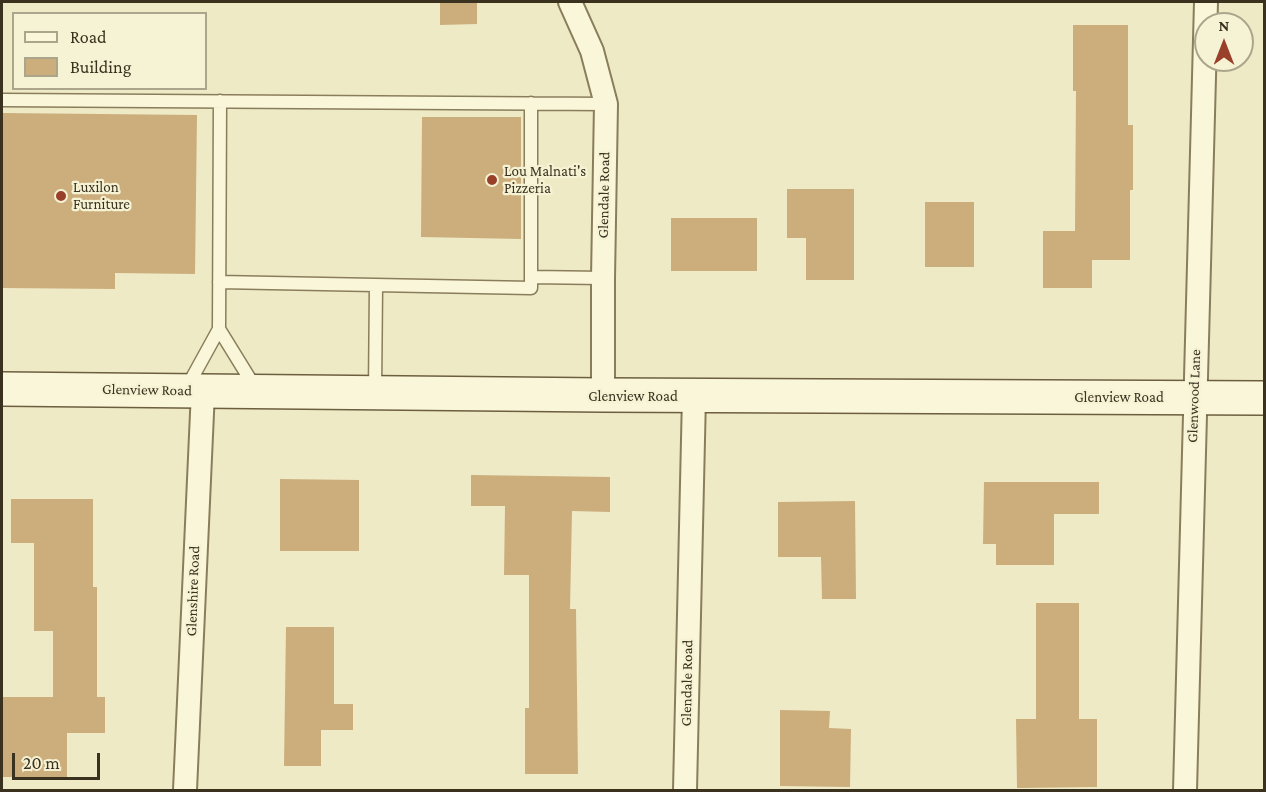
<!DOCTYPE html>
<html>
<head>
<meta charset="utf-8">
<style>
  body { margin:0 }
  #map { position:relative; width:1266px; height:792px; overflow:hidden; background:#eeeac6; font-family:"Crimson Pro",serif }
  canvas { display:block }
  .frame { position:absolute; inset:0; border:3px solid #3a311f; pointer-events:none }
  .legend { position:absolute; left:12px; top:12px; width:195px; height:78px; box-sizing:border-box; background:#f6f3d5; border:2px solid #aba58c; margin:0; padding:8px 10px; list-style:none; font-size:18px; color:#3a311f }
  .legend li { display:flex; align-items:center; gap:12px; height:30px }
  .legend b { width:30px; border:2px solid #aba58c }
  .north { position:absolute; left:1194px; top:12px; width:60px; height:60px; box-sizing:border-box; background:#f6f3d5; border:2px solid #aba58c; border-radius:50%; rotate:0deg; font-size:16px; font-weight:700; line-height:24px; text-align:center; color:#3a311f }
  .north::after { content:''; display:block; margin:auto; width:21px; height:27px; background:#99402b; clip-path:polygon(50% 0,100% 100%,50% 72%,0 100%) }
  .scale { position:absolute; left:12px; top:753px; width:88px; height:27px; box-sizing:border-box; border:3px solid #3a311f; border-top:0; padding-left:8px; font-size:18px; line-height:21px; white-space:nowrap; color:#3a311f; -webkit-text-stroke:4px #f6f3d5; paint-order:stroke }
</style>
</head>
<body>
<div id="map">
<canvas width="1266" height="792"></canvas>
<div class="frame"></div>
<ul class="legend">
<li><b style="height:8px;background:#f9f6d9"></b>Road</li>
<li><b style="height:16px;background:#ccad7c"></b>Building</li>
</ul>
<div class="north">N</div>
<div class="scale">20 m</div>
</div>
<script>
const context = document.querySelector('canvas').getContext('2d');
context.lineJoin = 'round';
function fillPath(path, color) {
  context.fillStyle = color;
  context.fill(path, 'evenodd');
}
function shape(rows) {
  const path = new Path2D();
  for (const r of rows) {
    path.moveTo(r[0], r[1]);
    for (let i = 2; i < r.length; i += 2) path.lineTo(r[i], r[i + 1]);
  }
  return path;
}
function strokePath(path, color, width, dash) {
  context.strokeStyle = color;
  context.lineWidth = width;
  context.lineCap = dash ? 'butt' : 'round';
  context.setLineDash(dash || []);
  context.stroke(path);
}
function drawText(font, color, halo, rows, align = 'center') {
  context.font = font + ' "Crimson Pro",serif';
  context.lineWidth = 4.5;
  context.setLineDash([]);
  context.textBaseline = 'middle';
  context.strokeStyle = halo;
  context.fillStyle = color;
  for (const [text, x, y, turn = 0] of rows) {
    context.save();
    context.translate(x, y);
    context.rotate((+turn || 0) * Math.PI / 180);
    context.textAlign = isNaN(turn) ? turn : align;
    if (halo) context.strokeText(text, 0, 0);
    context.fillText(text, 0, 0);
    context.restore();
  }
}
const building = shape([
  [440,2,477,2,477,24,440,25],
  [1073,25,1128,25,1128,125,1133,125,1133,190,1130,190,1130,260,1092,260,1092,288,1043,288,1043,231,1075,231,1076,91,1073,91],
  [2,113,197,115,195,274,115,273,115,289,2,288],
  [422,117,521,117,521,239,421,237],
  [787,189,854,189,854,280,806,280,806,238,787,238],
  [925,202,974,202,974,267,925,267],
  [671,218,757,218,757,271,671,271],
  [471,475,610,477,610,512,572,511,570,609,576,609,578,774,525,774,525,708,529,708,529,575,504,575,505,506,471,506],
  [280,479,359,480,359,551,280,551],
  [984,482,1099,482,1099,514,1054,514,1054,565,996,565,996,544,983,544],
  [11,499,93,499,93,587,97,587,97,697,105,697,105,733,67,733,67,777,2,777,2,697,53,697,53,631,34,631,34,543,11,543],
  [855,501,856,599,822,599,821,557,778,557,778,502],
  [1036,603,1079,603,1079,719,1097,719,1097,787,1017,788,1016,719,1036,719],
  [286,627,334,627,334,704,353,704,353,730,321,730,321,766,284,766],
  [780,710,830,711,829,728,851,729,850,787,780,786]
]);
const lane = shape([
  [2,100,606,104],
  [531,277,603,278],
  [219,282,531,288,531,103],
  [219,329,256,389],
  [186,389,219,329,220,101],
  [375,392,376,286]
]);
const street = shape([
  [570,2,592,51,606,104,603,278,603,395],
  [185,790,203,391],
  [685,790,694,396],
  [1185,790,1206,2]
]);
const secondary = shape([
  [2,389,603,395,1264,398]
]);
const markers = [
  [492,180,6,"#99402b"],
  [61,196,6,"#99402b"]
];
const poiNames = [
  ["Lou Malnati's",504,171],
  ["Pizzeria",504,188],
  ["Luxilon",73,187],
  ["Furniture",73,204]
];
const streetNames = [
  ["Glendale Road",604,195,-89],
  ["Glenview Road",147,390,1],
  ["Glenview Road",633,396],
  ["Glenwood Lane",1194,396,-88],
  ["Glenview Road",1119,397],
  ["Glenshire Road",193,591,-88],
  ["Glendale Road",687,683,-89]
];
fillPath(building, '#ccad7c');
strokePath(lane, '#8a7d5b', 15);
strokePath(street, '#8a7d5b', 26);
strokePath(secondary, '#6c5e3f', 36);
strokePath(lane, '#f9f6d9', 12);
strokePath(street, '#f9f6d9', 22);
strokePath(secondary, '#f9f6d9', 33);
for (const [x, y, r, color] of markers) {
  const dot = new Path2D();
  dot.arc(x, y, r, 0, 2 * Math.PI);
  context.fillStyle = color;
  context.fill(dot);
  strokePath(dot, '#f6f3d5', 2);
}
drawText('15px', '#3a311f', '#f6f3d5', poiNames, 'left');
drawText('15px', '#3a311f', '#f6f3d5', streetNames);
</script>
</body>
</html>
